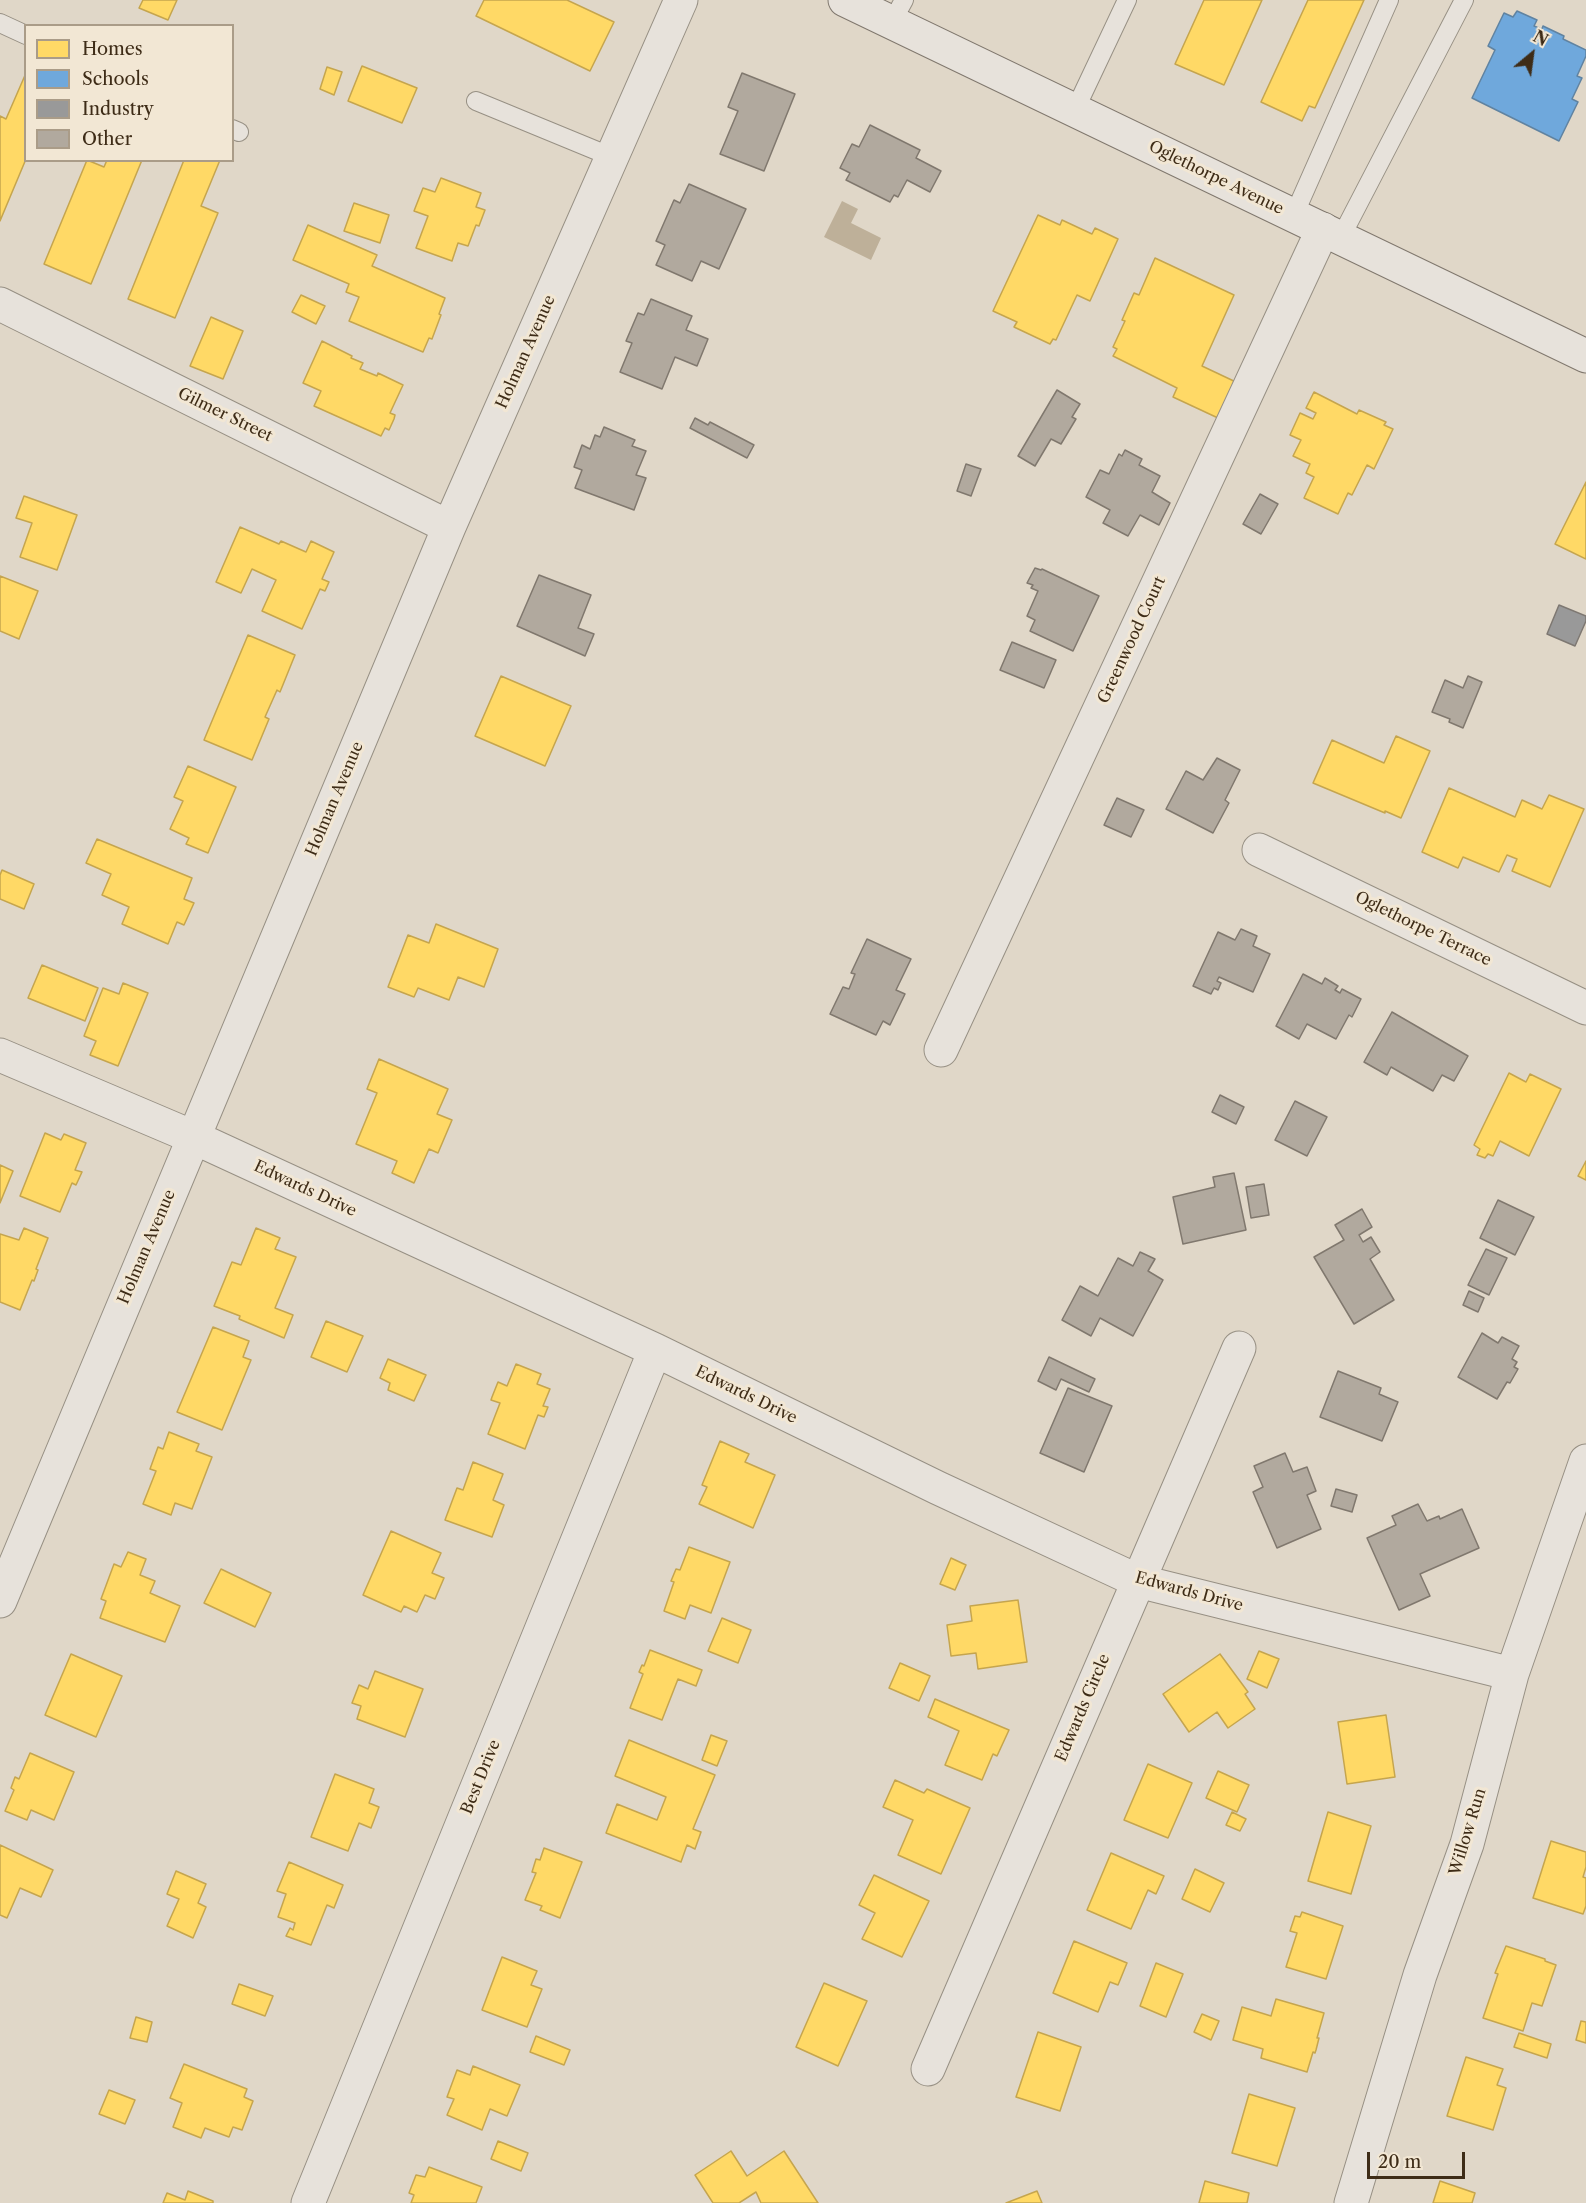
<!DOCTYPE html>
<html>
<head>
<meta charset="utf-8">
<style>
  body { margin:0 }
  #map { position:relative; width:1586px; height:2203px; overflow:hidden; background:#e0d7c8; font-family:"Libre Caslon Text",serif }
  canvas { display:block }
  .legend { position:absolute; left:24px; top:24px; width:210px; height:138px; box-sizing:border-box; background:#f2e7d4; border:2px solid #aa9c88; margin:0; padding:8px 10px; list-style:none; font-size:18px; color:#3e2c17 }
  .legend li { display:flex; align-items:center; gap:12px; height:30px }
  .legend b { width:30px; border:2px solid #aa9c88 }
  .north { position:absolute; left:1502px; top:24px; width:60px; height:60px; -webkit-text-stroke:4px #f2e7d4; paint-order:stroke; rotate:29deg; font-size:16px; font-weight:700; line-height:24px; text-align:center; color:#3e2c17 }
  .north::after { content:''; display:block; margin:auto; width:21px; height:27px; background:#3e2c17; clip-path:polygon(50% 0,100% 100%,50% 72%,0 100%) }
  .scale { position:absolute; left:1367px; top:2152px; width:98px; height:27px; box-sizing:border-box; border:3px solid #3e2c17; border-top:0; padding-left:8px; font-size:18px; line-height:21px; white-space:nowrap; color:#3e2c17; -webkit-text-stroke:4px #f2e7d4; paint-order:stroke }
</style>
</head>
<body>
<div id="map">
<canvas width="1586" height="2203"></canvas>
<ul class="legend">
<li><b style="height:16px;background:#ffd966"></b>Homes</li>
<li><b style="height:16px;background:#6fa8dc"></b>Schools</li>
<li><b style="height:16px;background:#999"></b>Industry</li>
<li><b style="height:16px;background:#b1a99e"></b>Other</li>
</ul>
<div class="north">N</div>
<div class="scale">20 m</div>
</div>
<script>
const context = document.querySelector('canvas').getContext('2d');
context.lineJoin = 'round';
function fillPath(path, color) {
  context.fillStyle = color;
  context.fill(path, 'evenodd');
}
function shape(rows) {
  const path = new Path2D();
  for (const r of rows) {
    path.moveTo(r[0], r[1]);
    for (let i = 2; i < r.length; i += 2) path.lineTo(r[i], r[i + 1]);
  }
  return path;
}
function strokePath(path, color, width, dash) {
  context.strokeStyle = color;
  context.lineWidth = width;
  context.lineCap = dash ? 'butt' : 'round';
  context.setLineDash(dash || []);
  context.stroke(path);
}
function drawText(font, color, halo, rows, align = 'center') {
  context.font = font + ' "Libre Caslon Text",serif';
  context.lineWidth = 6;
  context.setLineDash([]);
  context.textBaseline = 'middle';
  context.strokeStyle = halo;
  context.fillStyle = color;
  for (const [text, x, y, turn = 0] of rows) {
    context.save();
    context.translate(x, y);
    context.rotate((+turn || 0) * Math.PI / 180);
    context.textAlign = isNaN(turn) ? turn : align;
    if (halo) context.strokeText(text, 0, 0);
    context.fillText(text, 0, 0);
    context.restore();
  }
}
const water = shape([
  [842,201,858,209,851,223,881,238,871,260,824,237]
]);
const homes = shape([
  [143,0,177,0,168,20,139,8,143,0],
  [484,0,567,0,614,22,590,71,476,16,484,0],
  [1204,0,1262,0,1224,85,1175,64,1204,0],
  [1308,0,1364,0,1315,108,1309,106,1302,121,1261,102,1308,0],
  [362,66,417,88,402,123,348,101,362,66],
  [327,67,342,72,334,95,320,89,327,67],
  [26,73,26,159,0,221,0,116,6,119,26,73],
  [87,160,104,167,107,160,142,160,91,284,44,264,87,160],
  [184,160,220,160,201,206,218,213,175,318,128,299,184,160],
  [441,178,481,193,476,207,485,210,479,226,476,225,468,246,458,243,452,261,416,248,428,216,414,211,423,188,435,192,441,178],
  [354,203,389,215,380,243,344,231,354,203],
  [1038,215,1060,225,1062,220,1092,234,1095,228,1118,239,1090,301,1077,295,1056,340,1053,339,1050,344,1014,327,1017,322,993,311,1038,215],
  [308,225,377,255,372,266,445,298,439,314,441,315,432,339,429,338,423,352,349,321,359,297,346,292,349,284,293,260,308,225],
  [1155,258,1234,295,1202,366,1238,383,1218,418,1173,397,1177,388,1113,356,1117,349,1113,347,1125,321,1122,320,1134,293,1139,295,1155,258],
  [301,295,325,306,316,324,292,312,301,295],
  [211,317,243,331,223,379,190,366,211,317],
  [322,341,352,356,351,358,363,363,360,369,377,376,378,373,403,385,390,413,395,415,394,419,389,430,385,428,381,436,314,406,321,391,303,383,322,341],
  [1314,392,1357,414,1359,410,1386,422,1384,425,1393,429,1374,469,1367,465,1352,495,1348,493,1338,514,1304,498,1314,477,1306,473,1310,464,1293,456,1301,440,1290,435,1300,413,1313,419,1316,413,1306,408,1314,392],
  [1586,482,1586,559,1555,544,1586,482],
  [24,496,77,515,57,570,20,557,32,523,16,518,24,496],
  [240,527,279,544,281,541,306,552,311,541,334,552,322,579,329,582,325,591,320,589,302,629,262,611,276,580,252,569,241,593,216,582,240,527],
  [0,576,38,591,19,639,0,631,0,576],
  [248,635,295,655,280,692,277,690,265,717,269,719,252,760,204,740,248,635],
  [501,676,571,706,545,766,475,736,501,676],
  [1396,736,1430,751,1401,818,1385,811,1385,813,1313,783,1332,740,1384,763,1396,736],
  [188,766,236,787,208,853,186,844,189,838,170,829,183,801,174,797,188,766],
  [1449,788,1515,817,1522,800,1542,809,1549,795,1584,809,1550,887,1512,871,1517,859,1507,855,1499,872,1463,857,1458,868,1422,852,1449,788],
  [97,839,192,878,184,899,194,903,184,925,177,922,168,944,122,924,129,907,102,895,111,874,86,863,97,839],
  [2,870,34,884,24,909,0,899,0,875,2,870],
  [436,924,498,949,484,987,458,977,449,1000,418,988,414,997,388,987,408,935,429,943,436,924],
  [42,965,98,988,85,1021,28,998,42,965],
  [123,983,148,993,118,1066,90,1055,96,1041,84,1036,103,988,119,994,123,983],
  [379,1059,448,1089,437,1114,452,1120,438,1153,429,1149,414,1183,392,1173,397,1161,356,1144,377,1093,367,1089,379,1059],
  [1509,1073,1526,1082,1530,1074,1561,1089,1529,1156,1500,1141,1493,1156,1488,1154,1485,1158,1477,1155,1480,1149,1474,1145,1509,1073],
  [45,1133,61,1140,64,1134,86,1143,75,1170,82,1172,76,1185,72,1183,60,1212,20,1196,45,1133],
  [1586,1161,1586,1180,1578,1176,1586,1161],
  [0,1165,13,1171,0,1203,0,1165],
  [24,1228,48,1238,36,1269,38,1270,34,1281,32,1280,20,1310,0,1302,0,1234,19,1240,24,1228],
  [256,1228,280,1238,275,1249,296,1257,275,1308,293,1315,284,1338,239,1319,240,1316,214,1306,232,1262,241,1265,256,1228],
  [326,1321,363,1336,347,1372,311,1357,326,1321],
  [213,1327,249,1341,243,1357,251,1360,222,1430,177,1412,213,1327],
  [388,1359,426,1375,414,1401,388,1390,390,1383,380,1378,388,1359],
  [516,1364,541,1374,537,1384,550,1389,543,1406,548,1407,544,1417,538,1415,525,1449,488,1434,500,1403,491,1400,492,1397,498,1382,507,1386,516,1364],
  [169,1432,199,1444,196,1451,212,1457,192,1509,175,1503,171,1515,143,1504,156,1471,150,1469,158,1447,163,1449,169,1432],
  [720,1441,749,1454,745,1462,775,1475,753,1528,699,1504,707,1487,702,1485,720,1441],
  [473,1462,503,1474,493,1500,504,1505,492,1537,445,1520,457,1488,463,1490,473,1462],
  [391,1531,441,1553,432,1573,444,1578,435,1599,425,1595,417,1612,404,1606,401,1612,363,1595,391,1531],
  [689,1547,730,1562,711,1613,690,1605,685,1619,664,1611,674,1582,671,1581,676,1569,680,1570,689,1547],
  [128,1552,146,1559,140,1575,155,1581,150,1593,180,1606,165,1642,100,1618,106,1601,101,1599,114,1564,121,1567,128,1552],
  [951,1558,966,1565,955,1590,940,1584,951,1558],
  [221,1569,271,1593,255,1627,204,1603,221,1569],
  [1018,1600,1027,1662,978,1669,976,1653,951,1656,947,1625,972,1621,970,1606,1018,1600],
  [722,1618,751,1630,738,1663,708,1651,722,1618],
  [650,1650,702,1670,696,1686,678,1679,662,1720,630,1708,643,1674,639,1672,642,1665,644,1666,650,1650],
  [1259,1651,1279,1659,1267,1688,1247,1679,1259,1651],
  [71,1654,122,1676,96,1737,45,1715,71,1654],
  [1220,1654,1248,1692,1245,1694,1255,1709,1228,1728,1217,1712,1189,1732,1163,1694,1220,1654],
  [900,1663,930,1676,919,1701,889,1688,900,1663],
  [375,1671,423,1689,405,1737,357,1719,361,1706,352,1703,359,1685,368,1689,375,1671],
  [935,1699,1009,1730,997,1756,993,1754,982,1780,945,1765,959,1731,928,1717,935,1699],
  [1386,1715,1395,1777,1347,1784,1338,1722,1386,1715],
  [711,1735,727,1741,717,1766,702,1760,711,1735],
  [629,1740,715,1775,693,1829,701,1832,695,1849,687,1845,681,1862,606,1833,617,1804,657,1820,666,1797,615,1776,629,1740],
  [30,1753,74,1772,54,1820,31,1810,27,1820,5,1811,14,1790,11,1788,15,1777,19,1779,30,1753],
  [1148,1764,1192,1783,1168,1838,1124,1820,1148,1764],
  [1218,1771,1249,1785,1237,1812,1206,1798,1218,1771],
  [335,1774,374,1789,369,1803,379,1807,371,1828,359,1823,348,1851,311,1837,335,1774],
  [895,1780,924,1793,927,1789,970,1808,941,1874,898,1855,913,1820,883,1807,895,1780],
  [1232,1812,1246,1819,1240,1831,1226,1825,1232,1812],
  [1328,1812,1371,1826,1351,1894,1308,1881,1328,1812],
  [1551,1841,1586,1852,1586,1867,1583,1877,1586,1878,1586,1906,1583,1914,1533,1898,1551,1841],
  [0,1845,53,1870,41,1897,20,1888,7,1918,0,1915,0,1845],
  [544,1848,582,1862,560,1918,540,1910,542,1906,525,1900,536,1873,532,1872,536,1859,540,1860,544,1848],
  [1111,1853,1164,1876,1156,1894,1148,1890,1131,1929,1087,1910,1111,1853],
  [289,1862,343,1885,334,1908,327,1905,311,1945,286,1936,290,1928,293,1930,295,1923,278,1917,286,1894,277,1891,289,1862],
  [1195,1869,1224,1883,1210,1912,1182,1899,1195,1869],
  [176,1871,206,1884,198,1903,206,1907,193,1938,167,1926,179,1899,167,1894,176,1871],
  [874,1875,929,1901,902,1957,862,1939,875,1913,859,1905,874,1875],
  [1302,1912,1343,1926,1326,1979,1286,1967,1297,1933,1290,1931,1295,1916,1300,1917,1302,1912],
  [1074,1941,1127,1963,1118,1985,1110,1982,1098,2012,1053,1993,1074,1941],
  [1506,1946,1545,1959,1545,1961,1556,1965,1542,2006,1532,2003,1523,2031,1483,2018,1498,1974,1495,1973,1506,1946],
  [502,1957,537,1971,531,1985,542,1989,527,2027,482,2010,502,1957],
  [1156,1963,1183,1974,1166,2017,1140,2006,1156,1963],
  [824,1983,867,2001,838,2066,796,2047,824,1983],
  [239,1984,273,1996,265,2016,232,2004,239,1984],
  [1276,1999,1324,2013,1317,2038,1319,2038,1316,2050,1315,2053,1313,2052,1307,2072,1261,2058,1263,2049,1233,2040,1242,2007,1271,2016,1276,1999],
  [1202,2014,1219,2021,1211,2040,1194,2032,1202,2014],
  [136,2017,152,2022,147,2042,130,2038,136,2017],
  [1581,2021,1586,2022,1586,2043,1576,2040,1581,2021],
  [1038,2032,1081,2047,1060,2111,1016,2097,1038,2032],
  [1519,2033,1551,2044,1547,2058,1514,2047,1519,2033],
  [536,2036,570,2050,564,2065,530,2052,536,2036],
  [1466,2057,1503,2069,1497,2085,1506,2088,1493,2130,1447,2116,1466,2057],
  [184,2064,247,2089,244,2097,253,2101,242,2130,233,2127,229,2137,205,2128,201,2138,173,2127,182,2103,170,2098,184,2064],
  [473,2066,520,2085,507,2116,490,2109,482,2130,447,2115,454,2099,447,2097,457,2070,470,2075,473,2066],
  [109,2090,135,2100,125,2124,99,2114,109,2090],
  [1249,2094,1295,2108,1277,2166,1232,2153,1249,2094],
  [498,2141,528,2153,521,2171,491,2159,498,2141],
  [731,2151,747,2176,784,2151,818,2203,761,2203,756,2192,739,2203,713,2203,695,2175,731,2151],
  [429,2167,482,2187,476,2203,411,2203,414,2195,409,2193,416,2175,425,2177,429,2167],
  [1205,2181,1249,2193,1247,2203,1199,2203,1205,2181],
  [1440,2181,1475,2193,1472,2203,1433,2203,1440,2181],
  [188,2191,213,2201,213,2203,163,2203,167,2193,185,2200,188,2191],
  [1037,2191,1042,2203,1006,2203,1037,2191]
]);
const schools = shape([
  [1517,11,1537,20,1534,26,1542,29,1543,26,1564,36,1563,39,1586,50,1586,56,1577,76,1582,78,1572,99,1578,102,1559,141,1472,98,1495,50,1488,46,1504,13,1513,17,1517,11]
]);
const industry = shape([
  [1559,605,1586,616,1586,621,1575,646,1547,634,1559,605]
]);
const building = shape([
  [742,73,795,94,764,171,720,154,738,111,728,107,742,73],
  [870,125,920,150,916,158,941,171,930,192,907,180,898,197,894,195,890,202,846,180,850,173,840,168,852,144,859,147,870,125],
  [689,184,746,209,719,269,701,261,692,281,656,265,665,245,656,241,674,200,680,203,689,184],
  [651,299,692,316,686,330,708,339,697,366,675,357,662,389,620,372,632,343,626,341,638,313,644,315,651,299],
  [1057,390,1080,404,1072,417,1076,419,1061,444,1051,439,1035,466,1018,456,1057,390],
  [695,418,708,425,710,422,754,445,747,458,690,428,695,418],
  [604,427,635,440,632,446,646,451,636,475,646,478,634,510,575,488,582,470,574,467,582,445,590,449,595,435,600,437,604,427],
  [1125,450,1142,459,1139,465,1160,476,1152,492,1170,503,1159,525,1140,515,1128,536,1103,523,1110,510,1086,497,1100,470,1109,474,1119,454,1122,456,1125,450],
  [966,464,981,469,971,496,957,491,966,464],
  [1260,494,1278,504,1261,534,1243,524,1260,494],
  [1035,568,1041,570,1042,569,1099,596,1073,651,1030,631,1035,620,1027,616,1038,591,1031,588,1033,585,1027,583,1035,568],
  [539,575,591,595,578,628,594,634,585,656,517,626,539,575],
  [1012,642,1056,660,1044,688,1000,670,1012,642],
  [1468,676,1482,682,1463,728,1449,722,1450,719,1432,712,1445,680,1463,688,1468,676],
  [1217,758,1240,770,1225,800,1229,803,1213,833,1166,809,1186,771,1203,780,1217,758],
  [1117,798,1144,810,1131,837,1104,825,1117,798],
  [1241,929,1257,936,1253,946,1270,954,1253,992,1219,977,1217,981,1221,983,1218,990,1214,988,1211,994,1193,986,1218,932,1235,940,1241,929],
  [867,939,911,959,896,990,905,994,890,1025,883,1021,876,1035,830,1014,843,987,849,989,855,974,851,973,867,939],
  [1303,974,1322,984,1325,978,1338,986,1335,990,1340,993,1342,989,1361,999,1352,1017,1349,1015,1336,1039,1307,1024,1299,1039,1276,1026,1303,974],
  [1392,1012,1468,1056,1454,1081,1442,1075,1433,1091,1391,1067,1387,1075,1364,1062,1392,1012],
  [1220,1095,1244,1107,1236,1124,1212,1112,1220,1095],
  [1295,1101,1327,1117,1307,1156,1275,1140,1295,1101],
  [1234,1173,1246,1230,1183,1244,1173,1197,1215,1187,1213,1177,1234,1173],
  [1264,1184,1269,1215,1251,1218,1246,1187,1264,1184],
  [1498,1200,1534,1217,1515,1255,1480,1238,1498,1200],
  [1362,1209,1372,1227,1359,1235,1363,1242,1371,1237,1380,1252,1370,1259,1394,1300,1354,1324,1314,1257,1344,1240,1335,1225,1362,1209],
  [1486,1249,1507,1258,1489,1295,1468,1285,1486,1249],
  [1140,1252,1155,1259,1148,1271,1163,1280,1133,1336,1100,1318,1091,1336,1062,1320,1080,1286,1098,1296,1118,1258,1133,1266,1140,1252],
  [1469,1291,1484,1298,1478,1312,1463,1305,1469,1291],
  [1482,1333,1498,1343,1502,1337,1519,1346,1512,1359,1517,1362,1514,1367,1518,1369,1510,1383,1507,1382,1497,1399,1458,1377,1482,1333],
  [1049,1357,1095,1379,1089,1392,1061,1379,1056,1390,1038,1381,1049,1357],
  [1338,1371,1381,1388,1379,1394,1398,1402,1382,1441,1320,1417,1338,1371],
  [1068,1388,1112,1406,1084,1472,1040,1453,1068,1388],
  [1285,1453,1293,1472,1307,1467,1316,1491,1307,1495,1321,1529,1277,1548,1253,1492,1263,1487,1254,1466,1285,1453],
  [1336,1489,1357,1495,1352,1512,1331,1506,1336,1489],
  [1418,1504,1427,1521,1439,1516,1440,1519,1462,1509,1479,1548,1420,1574,1430,1596,1399,1610,1367,1538,1396,1525,1392,1516,1418,1504]
]);
const lane = shape([
  [892,22,904,0],
  [0,23,26,35],
  [476,101,612,157],
  [1075,110,1127,0],
  [232,129,239,132],
  [1294,215,1389,0],
  [1341,237,1464,0]
]);
const street = shape([
  [0,304,449,527],
  [1259,850,1586,1008],
  [941,1050,1323,229],
  [0,1055,193,1137,655,1350,938,1488,1138,1581,1512,1674],
  [0,1601,449,527,681,0],
  [928,2069,1239,1348],
  [308,2203,655,1350],
  [1351,2203,1420,1975,1467,1844,1512,1674,1586,1461]
]);
const secondary = shape([
  [845,0,1586,356]
]);
const streetNames = [
  ["Oglethorpe Avenue",1216,178,26],
  ["Holman Avenue",526,352,-66],
  ["Gilmer Street",225,415,26],
  ["Greenwood Court",1132,640,-65],
  ["Holman Avenue",335,799,-67],
  ["Oglethorpe Terrace",1423,929,26],
  ["Edwards Drive",305,1189,25],
  ["Holman Avenue",147,1247,-67],
  ["Edwards Drive",746,1395,26],
  ["Edwards Drive",1189,1592,15],
  ["Edwards Circle",1083,1708,-67],
  ["Best Drive",481,1777,-68],
  ["Willow Run",1468,1832,-73]
];
fillPath(water, '#beb099');
fillPath(homes, '#ffd966');
strokePath(homes, '#c5a54e', 1.5);
fillPath(schools, '#6fa8dc');
strokePath(schools, '#6083a1', 1.5);
fillPath(industry, '#999');
strokePath(industry, '#7e7872', 1.5);
fillPath(building, '#b1a99e');
strokePath(building, '#80786e', 1.5);
strokePath(lane, '#979084', 20);
strokePath(street, '#979084', 35);
strokePath(secondary, '#80786e', 35);
strokePath(lane, '#e7e2db', 18);
strokePath(street, '#e7e2db', 33);
strokePath(secondary, '#e7e2db', 33);
drawText('16px', '#3e2c17', '#f2e7d4', streetNames);
</script>
</body>
</html>
